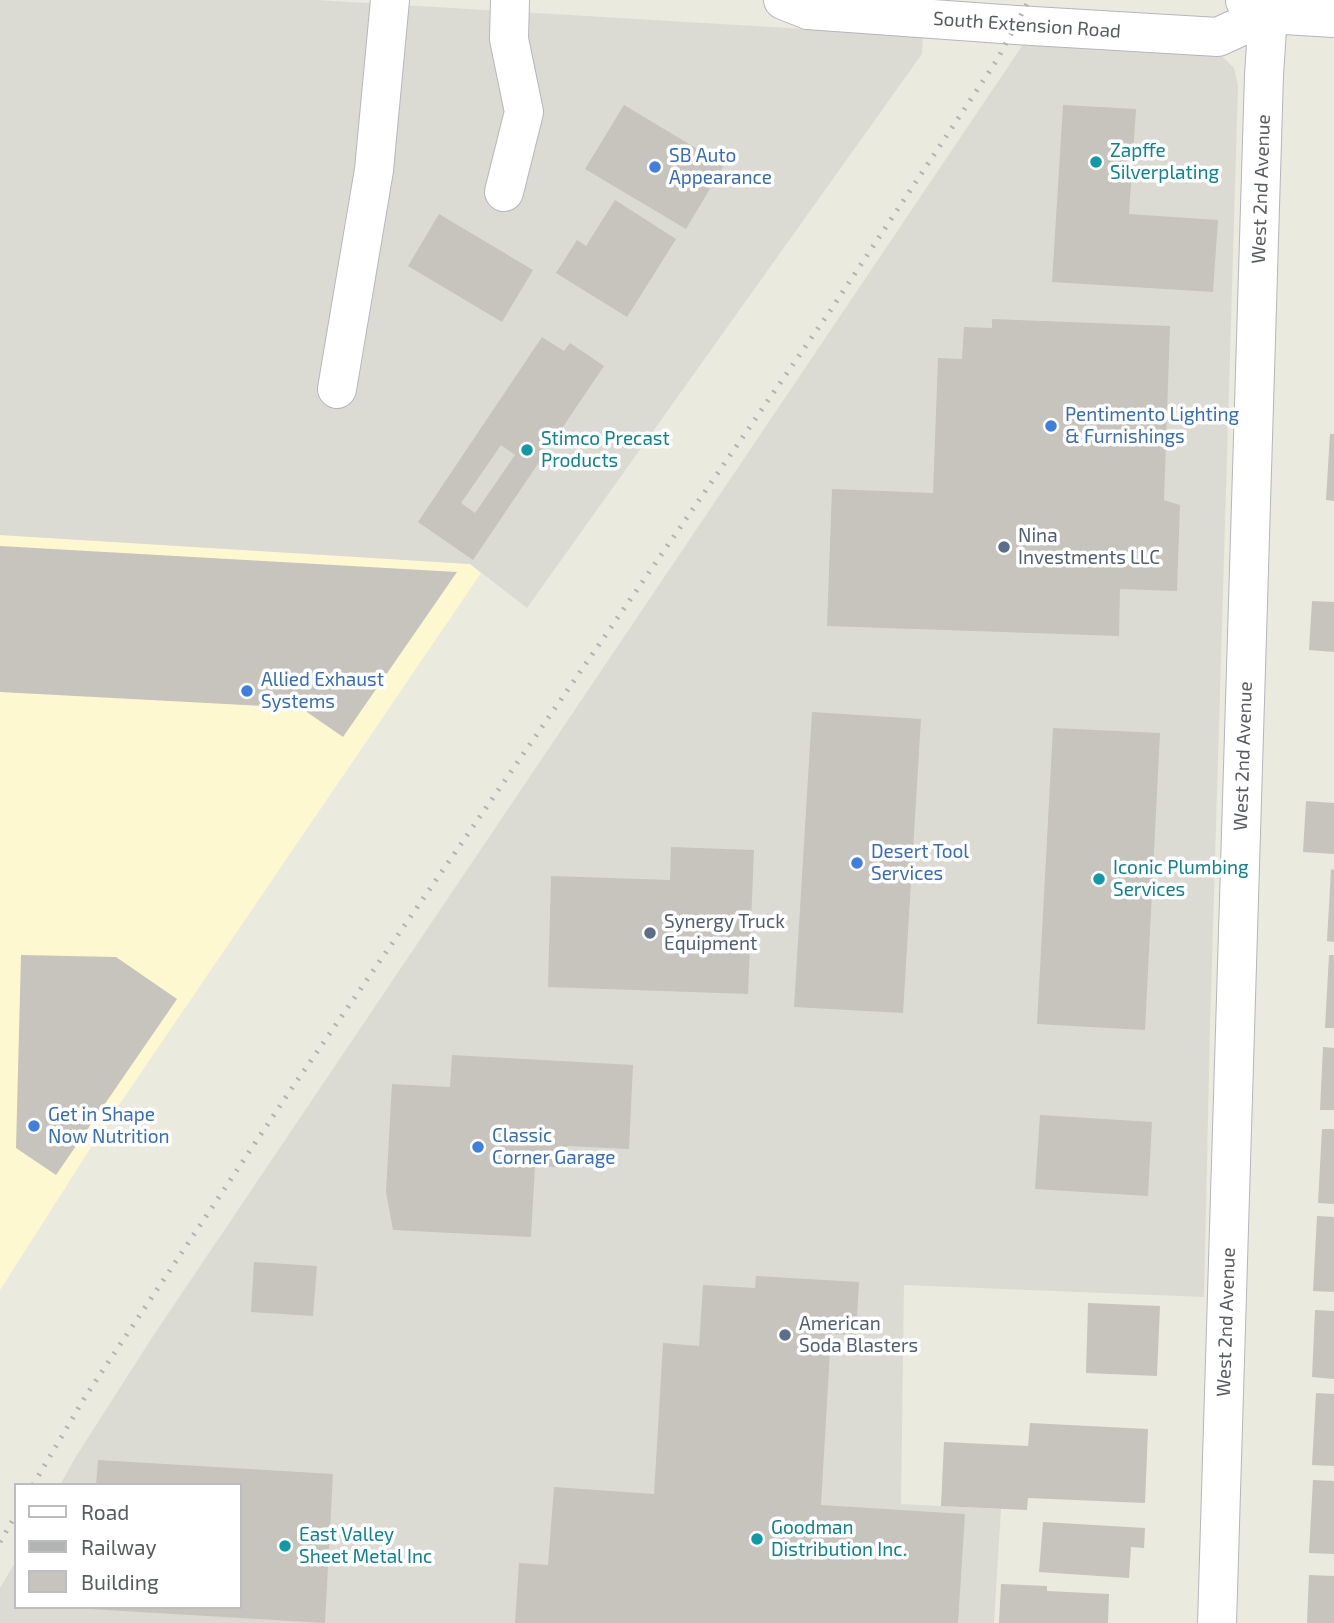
<!DOCTYPE html>
<html>
<head>
<meta charset="utf-8">
<style>
  body { margin:0 }
  #map { position:relative; width:1334px; height:1623px; overflow:hidden; background:#ebeadf; font-family:"Exo 2",sans-serif }
  canvas { display:block }
  .legend { position:absolute; left:14px; top:1483px; width:228px; height:126px; box-sizing:border-box; background:#fff; border:2px solid #bcbdbf; margin:0; padding:9px 12px; list-style:none; font-size:21px; color:#585b60 }
  .legend li { display:flex; align-items:center; gap:14px; height:35px }
  .legend b { width:35px; border:2px solid #bcbdbf }
</style>
</head>
<body>
<div id="map">
<canvas width="1334" height="1623"></canvas>
<ul class="legend">
<li><b style="height:9px;background:#fff"></b>Road</li>
<li><b style="height:9px;background:#b2b3b3"></b>Railway</li>
<li><b style="height:19px;background:#c6c4bc"></b>Building</li>
</ul>
</div>
<script>
const context = document.querySelector('canvas').getContext('2d');
context.lineJoin = 'round';
function fillPath(path, color) {
  context.fillStyle = color;
  context.fill(path, 'evenodd');
}
function shape(rows) {
  const path = new Path2D();
  for (const r of rows) {
    path.moveTo(r[0], r[1]);
    for (let i = 2; i < r.length; i += 2) path.lineTo(r[i], r[i + 1]);
  }
  return path;
}
function strokePath(path, color, width, dash) {
  context.strokeStyle = color;
  context.lineWidth = width;
  context.lineCap = dash ? 'butt' : 'round';
  context.setLineDash(dash || []);
  context.stroke(path);
}
function drawText(font, color, halo, rows, align = 'center') {
  context.font = font + ' "Exo 2",sans-serif';
  context.lineWidth = 7;
  context.setLineDash([]);
  context.textBaseline = 'middle';
  context.strokeStyle = halo;
  context.fillStyle = color;
  for (const [text, x, y, turn = 0] of rows) {
    context.save();
    context.translate(x, y);
    context.rotate((+turn || 0) * Math.PI / 180);
    context.textAlign = isNaN(turn) ? turn : align;
    if (halo) context.strokeText(text, 0, 0);
    context.fillText(text, 0, 0);
    context.restore();
  }
}
const commercial = shape([
  [0,535,470,564,481,573,104,1127,0,1290]
]);
const industrial = shape([
  [0,0,317,0,923,36,922,54,527,608,470,564,0,535],
  [1024,43,1223,57,1234,68,1238,86,1210,1028,1204,1297,904,1285,901,1504,1001,1509,994,1623,0,1623,0,1588,16,1561,16,1607,240,1607,240,1485,60,1485,75,1458,155,1333]
]);
const building = shape([
  [624,105,724,165,686,229,585,169],
  [1063,105,1136,109,1129,214,1218,220,1213,292,1052,282],
  [615,200,676,239,627,317,556,273,577,240,586,246],
  [439,214,533,270,502,322,408,266],
  [992,319,1170,326,1164,500,1180,505,1177,591,1120,589,1119,636,827,626,832,489,933,493,938,358,962,359,964,327,992,328],
  [542,337,564,351,570,343,604,366,473,560,418,522],
  [501,445,515,455,475,513,461,503],
  [1330,434,1334,434,1334,501,1326,500],
  [0,546,457,572,343,737,301,708,0,692],
  [1312,601,1334,602,1334,652,1309,650],
  [812,712,921,719,903,1013,794,1007],
  [1053,728,1160,733,1145,1030,1037,1024],
  [1306,801,1334,803,1334,854,1303,852],
  [671,847,754,850,748,994,548,987,551,876,670,880],
  [1331,869,1334,870,1334,942,1327,941],
  [21,955,116,957,177,999,56,1175,16,1148],
  [1329,955,1334,955,1334,1028,1325,1028],
  [1323,1047,1334,1048,1334,1110,1320,1110],
  [452,1055,633,1065,629,1149,567,1146,566,1168,535,1166,531,1237,393,1230,386,1192,392,1084,450,1087],
  [1040,1115,1152,1122,1148,1196,1035,1189],
  [1322,1129,1334,1129,1334,1204,1318,1203],
  [1317,1216,1334,1217,1334,1292,1313,1291],
  [254,1262,317,1266,313,1316,251,1312],
  [756,1276,859,1282,856,1335,831,1334,821,1505,965,1514,958,1623,515,1623,519,1563,548,1565,554,1487,654,1494,663,1343,699,1346,703,1285,755,1288],
  [1088,1303,1160,1306,1157,1376,1086,1373],
  [1315,1310,1334,1311,1334,1379,1312,1377],
  [1316,1393,1334,1394,1334,1466,1312,1465],
  [1030,1423,1148,1429,1145,1503,1028,1498,1027,1510,941,1506,944,1442,1028,1446],
  [98,1460,333,1474,325,1623,89,1609,89,1607,240,1607,240,1485,96,1485],
  [1313,1480,1334,1481,1334,1554,1309,1553],
  [1043,1522,1145,1528,1144,1548,1131,1547,1129,1578,1039,1572],
  [1309,1575,1334,1576,1334,1623,1307,1623],
  [1001,1584,1047,1586,1047,1591,1109,1594,1108,1623,999,1623]
]);
const minor = shape([
  [783,0,808,10,1016,25,1218,37,1268,14],
  [1245,1,1268,14,1334,18],
  [504,192,524,112,509,39,510,0],
  [337,389,374,170,390,0],
  [1217,1623,1264,75,1268,14]
]);
const rail = shape([
  [33,1485,85,1397,292,1088,830,311,997,60,1029,0],
  [0,1542,16,1515]
]);
const markers = [
  [1096,162,7,"#0f9aa8"],
  [655,167,7,"#3f7fe0"],
  [1051,426,7,"#3f7fe0"],
  [527,450,7,"#0f9aa8"],
  [1004,547,7,"#5c6f8a"],
  [247,691,7,"#3f7fe0"],
  [857,863,7,"#3f7fe0"],
  [1099,879,7,"#0f9aa8"],
  [650,933,7,"#5c6f8a"],
  [34,1126,7,"#3f7fe0"],
  [478,1147,7,"#3f7fe0"],
  [785,1335,7,"#5c6f8a"],
  [757,1539,7,"#0f9aa8"],
  [285,1546,7,"#0f9aa8"]
];
const streetNames = [
  ["South Extension Road",1027,25,4],
  ["West 2nd Avenue",1261,189,-88],
  ["West 2nd Avenue",1243,756,-88],
  ["West 2nd Avenue",1226,1322,-88]
];
const cultureNames = [
  ["Zapffe",1110,151],
  ["Silverplating",1110,173],
  ["Stimco Precast",541,439],
  ["Products",541,461],
  ["Iconic Plumbing",1113,868],
  ["Services",1113,890],
  ["Goodman",771,1528],
  ["Distribution Inc.",771,1550],
  ["East Valley",299,1535],
  ["Sheet Metal Inc",299,1557]
];
const shopNames = [
  ["SB Auto",669,156],
  ["Appearance",669,178],
  ["Pentimento Lighting",1065,415],
  ["& Furnishings",1065,437],
  ["Allied Exhaust",261,680],
  ["Systems",261,702],
  ["Desert Tool",871,852],
  ["Services",871,874],
  ["Get in Shape",48,1115],
  ["Now Nutrition",48,1137],
  ["Classic",492,1136],
  ["Corner Garage",492,1158]
];
const serviceNames = [
  ["Nina",1018,536],
  ["Investments LLC",1018,558],
  ["Synergy Truck",664,922],
  ["Equipment",664,944],
  ["American",799,1324],
  ["Soda Blasters",799,1346]
];
fillPath(commercial, '#fef8d1');
fillPath(industrial, '#dcdbd3');
fillPath(building, '#c6c4bc');
strokePath(minor, '#b5b6bc', 40);
strokePath(minor, '#fff', 38);
strokePath(rail, '#b2b3b3', 5, [2, 9]);
for (const [x, y, r, color] of markers) {
  const dot = new Path2D();
  dot.arc(x, y, r, 0, 2 * Math.PI);
  context.fillStyle = color;
  context.fill(dot);
  strokePath(dot, '#fff', 2.5);
}
drawText('19px', '#585b60', '#fff', streetNames);
drawText('19px', '#0d838f', '#fff', cultureNames, 'left');
drawText('19px', '#366cbe', '#fff', shopNames, 'left');
drawText('19px', '#4e5e75', '#fff', serviceNames, 'left');
</script>
</body>
</html>
